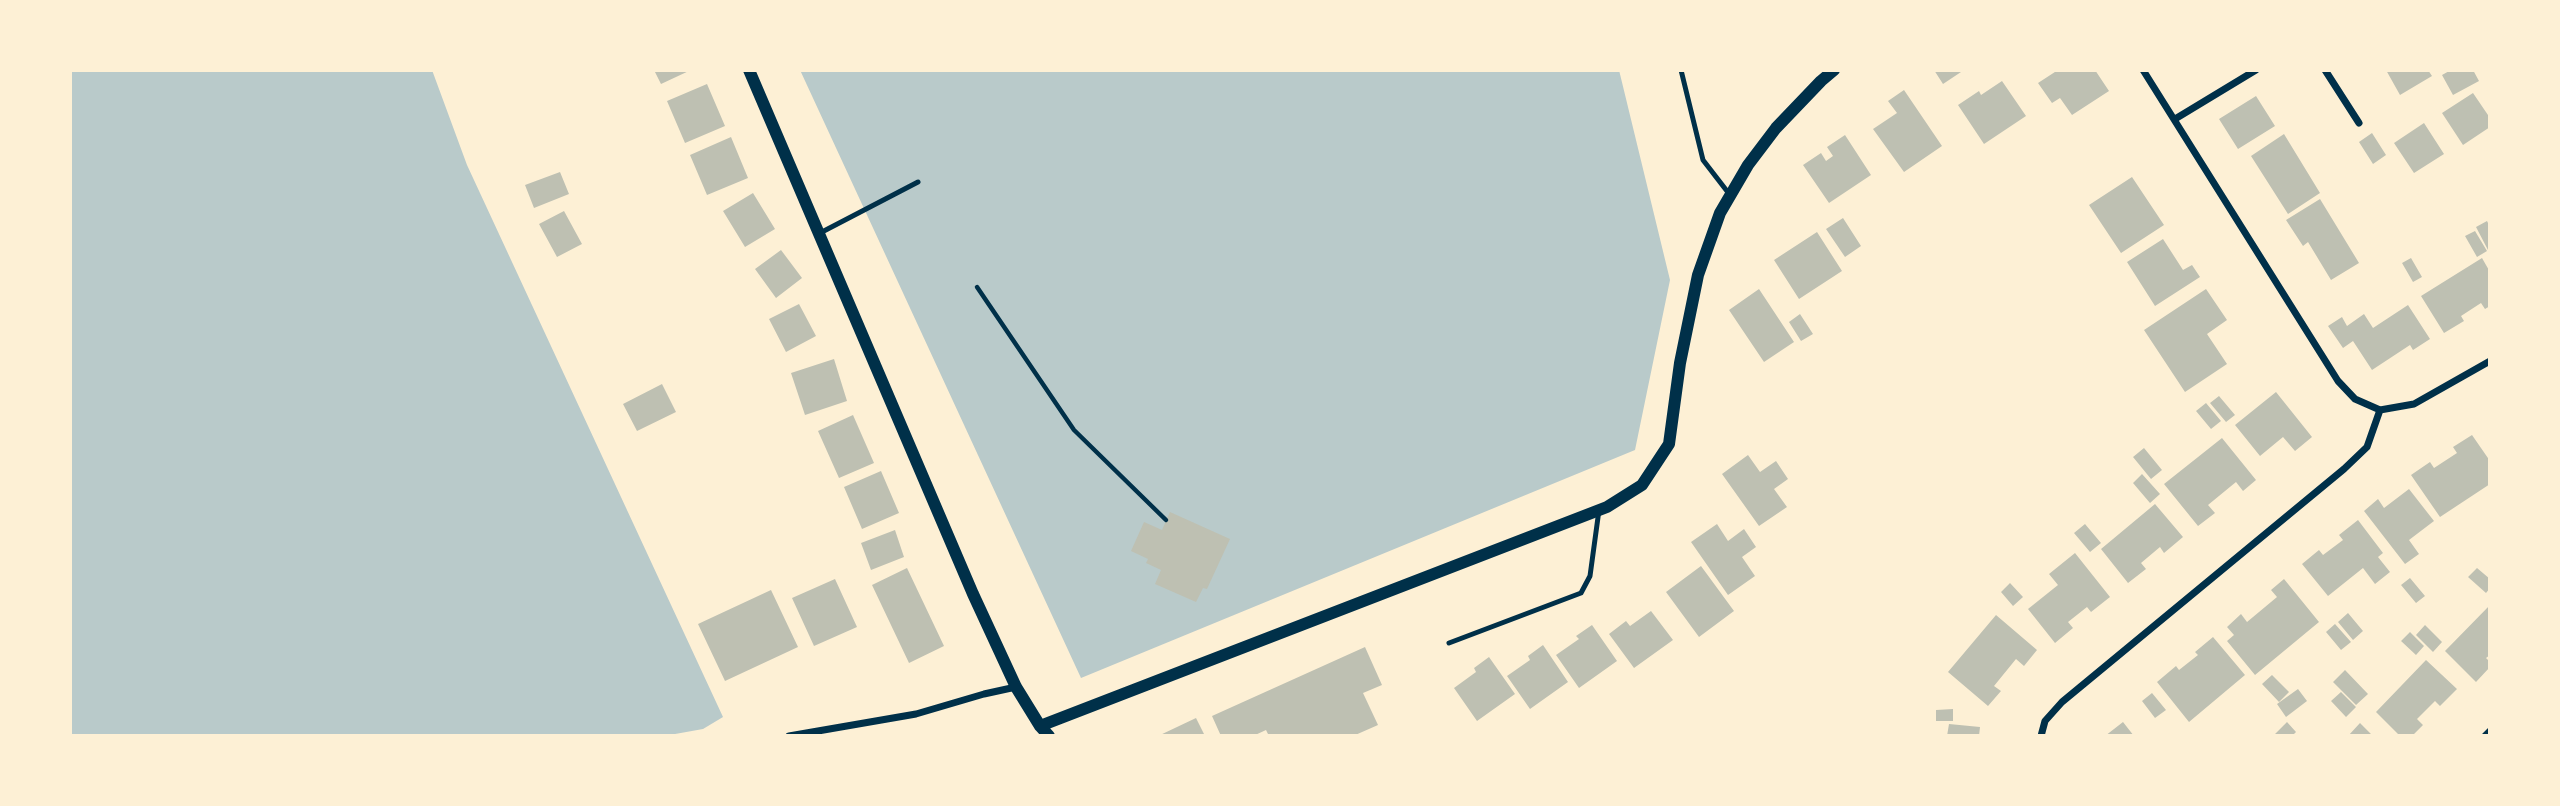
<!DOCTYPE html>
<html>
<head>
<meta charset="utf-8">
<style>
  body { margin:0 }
  #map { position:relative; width:2560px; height:806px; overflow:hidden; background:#fdf0d5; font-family:Roboto,sans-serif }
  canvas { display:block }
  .frame { position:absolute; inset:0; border:72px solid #fdf0d5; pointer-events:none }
</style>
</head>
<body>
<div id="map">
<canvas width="2560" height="806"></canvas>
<div class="frame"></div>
</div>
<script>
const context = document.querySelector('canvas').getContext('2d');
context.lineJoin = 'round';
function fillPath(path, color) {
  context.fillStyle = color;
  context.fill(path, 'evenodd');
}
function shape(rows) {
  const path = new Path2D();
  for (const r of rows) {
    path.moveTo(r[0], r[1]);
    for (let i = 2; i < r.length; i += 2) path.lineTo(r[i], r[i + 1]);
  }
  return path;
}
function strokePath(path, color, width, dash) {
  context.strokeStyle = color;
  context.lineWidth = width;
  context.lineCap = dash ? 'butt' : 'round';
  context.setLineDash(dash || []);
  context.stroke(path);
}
const green = shape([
  [70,70,432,70,467,165,723,717,703,729,664,736,70,736],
  [800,70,1619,70,1670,280,1635,450,1081,678]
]);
const building = shape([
  [654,70,691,70,661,84],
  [1934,70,1964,70,1943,84],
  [2058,70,2071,70,2072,72,2076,70,2095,70,2109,91,2072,115,2060,98,2052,103,2038,83],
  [2386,70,2428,70,2432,76,2400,95],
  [2451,70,2473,70,2479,81,2453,95,2442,75],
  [2002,81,2026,116,1984,144,1958,105,1979,91,1981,95],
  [707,84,725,126,685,143,667,101],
  [1904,90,1942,146,1904,172,1873,129,1897,113,1888,101],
  [2473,93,2490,118,2490,127,2463,145,2442,113],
  [2256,96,2275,126,2238,149,2219,119],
  [2424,123,2444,154,2414,173,2394,143],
  [2372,133,2386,155,2373,164,2359,142],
  [2284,134,2320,193,2288,214,2251,156],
  [1845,135,1871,175,1829,203,1803,165,1821,153,1826,161,1833,156,1827,147],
  [731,137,748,178,707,195,690,155],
  [560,172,569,194,534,208,525,185],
  [2132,177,2164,225,2121,253,2089,205],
  [753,193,775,229,745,247,723,211],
  [2320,199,2359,263,2331,280,2308,242,2303,246,2286,220],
  [564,211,582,244,557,257,539,224],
  [1843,218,1861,246,1845,257,1826,229],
  [2487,221,2490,227,2488,250,2476,227],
  [2475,231,2487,251,2477,257,2465,236],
  [1817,232,1842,271,1799,299,1774,260],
  [2163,239,2183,270,2192,265,2200,277,2155,306,2127,262],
  [781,250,802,278,776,298,755,269],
  [2411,258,2422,277,2413,282,2402,263],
  [2482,258,2490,272,2490,306,2485,309,2481,303,2461,316,2464,321,2444,333,2421,296],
  [1759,289,1794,342,1764,362,1729,310],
  [2206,289,2227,320,2207,334,2227,364,2185,392,2144,330],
  [799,304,816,336,786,352,769,319],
  [2408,305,2430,339,2413,350,2410,345,2372,370,2353,341,2343,348,2328,326,2342,317,2347,326,2364,314,2373,328],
  [1800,314,1813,334,1801,341,1789,322],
  [834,359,847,401,805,415,791,373],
  [662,384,676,412,637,431,623,404],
  [2276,392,2312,437,2295,451,2283,437,2260,456,2235,425],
  [2219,396,2235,415,2226,422,2210,403],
  [2206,403,2221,421,2211,429,2196,411],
  [853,415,874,463,839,478,818,431],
  [2472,435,2490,461,2490,484,2440,517,2411,475,2430,462,2434,468,2457,453,2453,447],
  [2222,438,2256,480,2243,491,2236,482,2208,505,2215,513,2198,526,2164,484],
  [2144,448,2162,470,2151,479,2133,457],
  [1748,455,1760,472,1776,461,1788,479,1774,489,1787,507,1759,526,1722,474],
  [881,471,899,513,862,529,844,487],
  [2142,474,2160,494,2150,503,2133,483],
  [2409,489,2434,521,2409,540,2419,554,2405,564,2364,511,2378,499,2384,508],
  [2155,504,2183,537,2164,553,2160,547,2141,563,2146,569,2128,583,2101,549],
  [1170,512,1230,539,1207,589,1203,588,1196,602,1155,584,1161,570,1146,563,1148,559,1131,551,1144,522,1162,530],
  [2358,520,2383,553,2378,557,2390,572,2375,584,2363,568,2328,596,2302,564,2319,550,2323,555,2343,540,2339,535],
  [1717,524,1728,541,1744,529,1756,547,1742,557,1755,576,1728,595,1691,542],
  [2085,524,2101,543,2090,552,2074,533],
  [895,530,904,557,871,570,861,543],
  [2075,553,2110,597,2091,612,2087,607,2068,622,2073,628,2055,643,2028,609,2058,585,2049,574],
  [1701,566,1734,611,1699,637,1666,592],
  [907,568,944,646,909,663,872,585],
  [2477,568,2490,579,2490,588,2486,593,2468,577],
  [2410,578,2425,596,2416,603,2401,585],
  [835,579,857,627,814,646,792,598],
  [2284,579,2319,622,2255,675,2227,641,2234,635,2227,627,2241,614,2247,622,2277,597,2271,590],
  [2010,583,2023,597,2013,606,2001,592],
  [771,590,798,647,725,681,698,624],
  [2490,605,2490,655,2486,658,2490,662,2490,667,2476,682,2445,651],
  [1651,611,1673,640,1634,668,1609,634,1626,621,1630,626],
  [2348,613,2363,631,2353,640,2338,622],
  [1996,615,2037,650,2024,666,2016,659,1994,686,2001,691,1988,706,1948,672],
  [2335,624,2351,642,2341,650,2326,632],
  [1592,625,1617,661,1579,688,1556,655,1579,639,1576,636],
  [2425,625,2442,642,2433,652,2416,635],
  [2410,632,2424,646,2416,655,2401,641],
  [2213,637,2245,675,2189,722,2157,682,2176,666,2179,670,2198,655,2195,652],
  [1543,645,1568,682,1530,709,1507,676,1530,660,1528,656],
  [1365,647,1382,685,1363,693,1378,725,1353,736,1269,736,1266,730,1253,736,1221,736,1212,716],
  [1489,657,1515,694,1477,721,1454,688,1476,672,1474,668],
  [2426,660,2457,689,2440,706,2435,701,2417,719,2423,725,2412,736,2400,736,2376,712],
  [2345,670,2368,694,2356,705,2333,682],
  [2272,675,2289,692,2279,702,2262,684],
  [2298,689,2307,701,2286,717,2277,704],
  [2341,692,2356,707,2346,717,2331,701],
  [2152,693,2166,710,2155,718,2142,701],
  [1953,709,1953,721,1936,721,1936,710],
  [1196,718,1205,736,1158,736],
  [2123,722,2134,736,2105,736],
  [2287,722,2296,732,2292,736,2273,736],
  [2360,723,2373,736,2348,736],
  [1949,724,1980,727,1979,736,1947,736]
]);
const path = shape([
  [977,287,1074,430,1166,520]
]);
const service = shape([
  [1681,70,1703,160,1730,195],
  [820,233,918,182],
  [1449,643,1581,593,1590,576,1599,510]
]);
const minor = shape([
  [2143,70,2338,381,2355,399,2380,410,2414,404,2490,361],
  [2325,70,2359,123],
  [2175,119,2256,70],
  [789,736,916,714,984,694,1016,687],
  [2041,736,2045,721,2062,702,2344,469,2367,447,2380,410],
  [2485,736,2490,731]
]);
const tertiary = shape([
  [749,70,973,594,1016,687,1040,726,1049,736],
  [1040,726,1607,507,1642,485,1669,444,1680,363,1698,275,1720,213,1748,165,1776,128,1821,81,1834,70]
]);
fillPath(green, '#b9caca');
fillPath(building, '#bec0b2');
strokePath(path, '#003049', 4.5);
strokePath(service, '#003049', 5);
strokePath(minor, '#003049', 7);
strokePath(tertiary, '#003049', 12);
</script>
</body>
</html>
